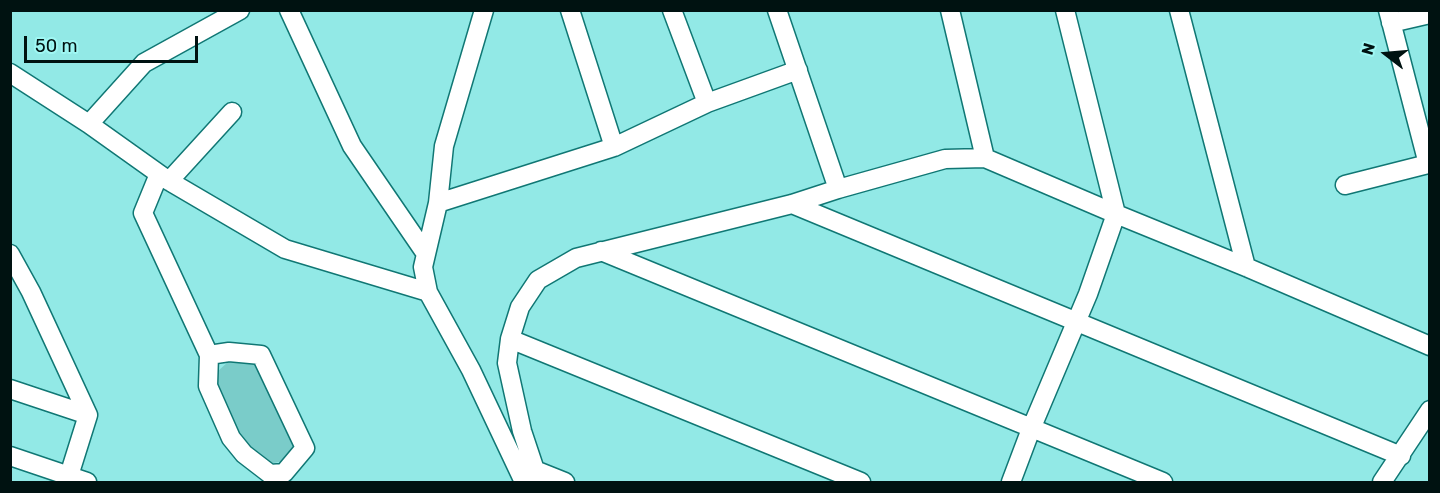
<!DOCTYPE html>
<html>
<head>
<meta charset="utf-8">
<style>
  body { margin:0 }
  #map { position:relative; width:1440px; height:493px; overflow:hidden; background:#92e9e6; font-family:Rubik,sans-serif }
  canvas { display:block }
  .frame { position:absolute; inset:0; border:12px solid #001211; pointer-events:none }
  .north { position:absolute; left:1356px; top:24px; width:60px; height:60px; -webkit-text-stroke:4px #9ff7f3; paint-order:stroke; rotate:286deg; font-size:16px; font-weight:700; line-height:24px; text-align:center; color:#001211 }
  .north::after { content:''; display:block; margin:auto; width:21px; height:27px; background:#001211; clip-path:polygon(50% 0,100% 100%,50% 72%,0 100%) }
  .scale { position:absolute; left:24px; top:36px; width:174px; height:27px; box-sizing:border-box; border:3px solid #001211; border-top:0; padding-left:8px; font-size:18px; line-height:21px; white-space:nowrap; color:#001211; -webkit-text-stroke:4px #9ff7f3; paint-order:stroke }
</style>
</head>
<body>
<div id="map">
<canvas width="1440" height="493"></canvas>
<div class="frame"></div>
<div class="north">N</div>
<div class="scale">50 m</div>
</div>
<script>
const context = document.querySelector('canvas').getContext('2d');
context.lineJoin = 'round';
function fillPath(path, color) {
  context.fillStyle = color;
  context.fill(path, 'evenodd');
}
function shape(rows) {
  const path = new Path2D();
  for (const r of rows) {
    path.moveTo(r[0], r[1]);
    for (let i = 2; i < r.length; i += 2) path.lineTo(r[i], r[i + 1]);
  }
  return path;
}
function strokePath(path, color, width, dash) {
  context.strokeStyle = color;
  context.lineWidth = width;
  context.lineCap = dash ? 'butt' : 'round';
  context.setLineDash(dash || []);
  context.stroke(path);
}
const green = shape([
  [229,361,261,364,294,435,294,447,284,461,268,464,247,452,214,387,217,372]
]);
const street = shape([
  [289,10,352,146,426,254],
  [484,10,444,146,438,203,423,267,428,292,471,370,524,482],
  [570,10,614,147],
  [672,10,707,103],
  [777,10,838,189],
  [950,10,985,158],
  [1179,10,1246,267],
  [1388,10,1428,164,1430,163],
  [1391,23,1430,14],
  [10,73,89,124,169,181,285,249,428,292],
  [89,124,144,63,240,10],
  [159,174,143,213,209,355,229,352,261,355,305,448,284,473,270,474,244,454,231,438,208,386,209,355],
  [169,181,232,112],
  [1345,185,1428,164],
  [438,203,614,147,707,103,798,70],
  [792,204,1401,456],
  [601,251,1163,482],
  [10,254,31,292,88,415,67,482],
  [510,339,861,482],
  [10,389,88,415],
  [10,456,87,482],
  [535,470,565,482],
  [529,482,535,470,522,431,507,363,510,339,520,307,538,280,576,258,792,204,838,189,945,159,985,158,1116,214,1246,267,1430,346],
  [1011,482,1031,429,1088,294,1116,214,1065,10],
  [1382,482,1430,410]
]);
fillPath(green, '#7accc9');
strokePath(street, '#107774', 21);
strokePath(street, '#fff', 18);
</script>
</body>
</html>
